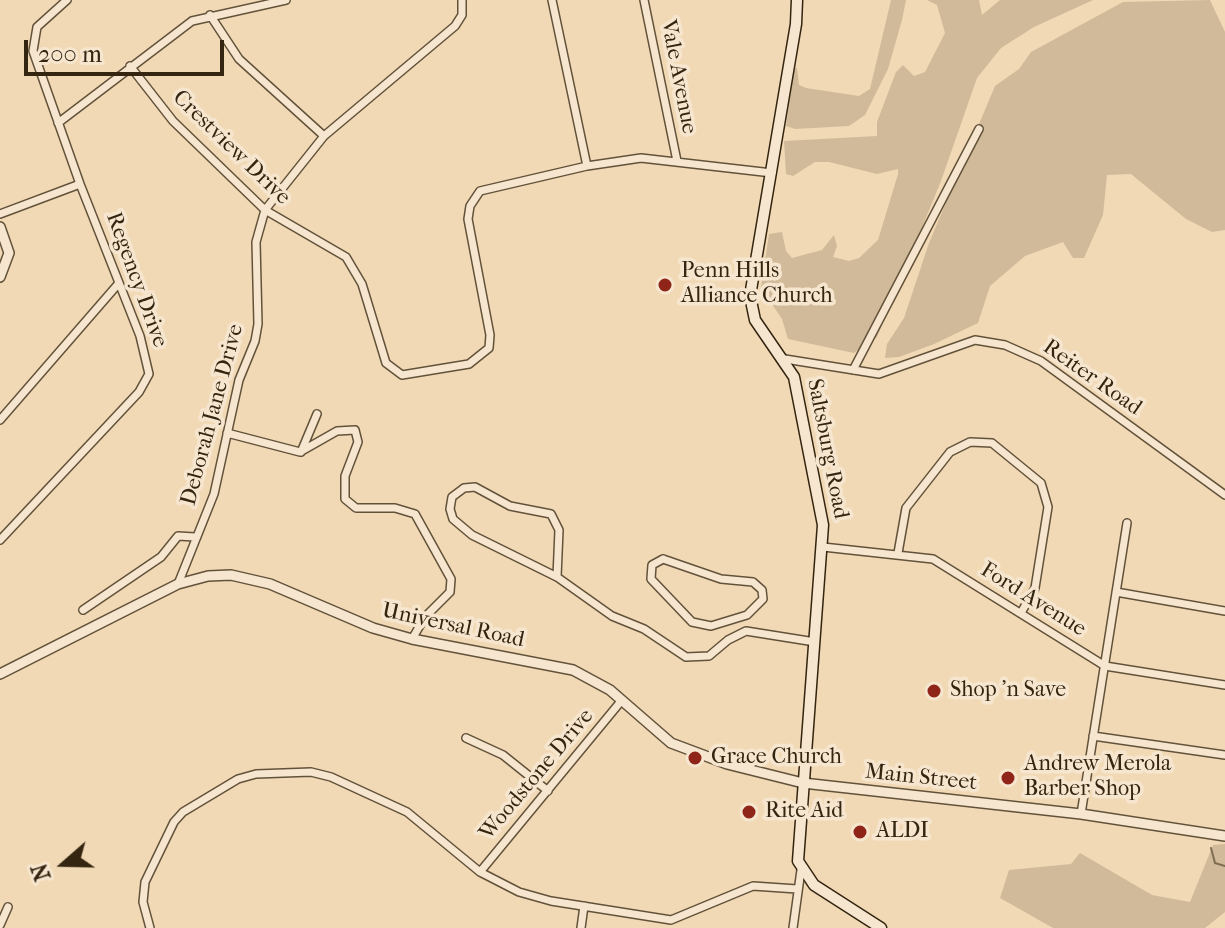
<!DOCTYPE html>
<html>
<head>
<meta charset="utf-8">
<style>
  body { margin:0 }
  #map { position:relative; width:1225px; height:928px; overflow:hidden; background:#f1d9b5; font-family:"IM FELL French Canon",serif }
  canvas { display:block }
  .north { position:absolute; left:24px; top:824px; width:80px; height:80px; -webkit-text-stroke:6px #f6e6cf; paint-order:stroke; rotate:250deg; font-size:22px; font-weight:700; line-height:32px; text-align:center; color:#342511 }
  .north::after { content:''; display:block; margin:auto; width:28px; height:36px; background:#342511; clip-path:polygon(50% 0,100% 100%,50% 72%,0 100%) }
  .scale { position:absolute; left:24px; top:40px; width:200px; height:36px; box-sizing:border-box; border:4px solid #342511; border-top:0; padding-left:10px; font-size:24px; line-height:28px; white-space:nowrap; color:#342511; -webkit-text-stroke:6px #f6e6cf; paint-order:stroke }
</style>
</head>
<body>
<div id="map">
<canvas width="1225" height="928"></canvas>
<div class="north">N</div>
<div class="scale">200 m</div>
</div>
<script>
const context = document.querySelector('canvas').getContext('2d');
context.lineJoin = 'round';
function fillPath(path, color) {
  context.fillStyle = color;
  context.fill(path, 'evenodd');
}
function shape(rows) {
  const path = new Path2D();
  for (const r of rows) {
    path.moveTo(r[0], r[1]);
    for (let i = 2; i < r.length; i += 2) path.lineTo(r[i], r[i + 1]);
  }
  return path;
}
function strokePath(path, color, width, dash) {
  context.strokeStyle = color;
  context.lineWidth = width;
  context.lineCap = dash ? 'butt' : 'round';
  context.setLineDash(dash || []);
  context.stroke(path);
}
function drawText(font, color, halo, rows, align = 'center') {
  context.font = font + ' "IM FELL French Canon",serif';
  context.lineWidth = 7;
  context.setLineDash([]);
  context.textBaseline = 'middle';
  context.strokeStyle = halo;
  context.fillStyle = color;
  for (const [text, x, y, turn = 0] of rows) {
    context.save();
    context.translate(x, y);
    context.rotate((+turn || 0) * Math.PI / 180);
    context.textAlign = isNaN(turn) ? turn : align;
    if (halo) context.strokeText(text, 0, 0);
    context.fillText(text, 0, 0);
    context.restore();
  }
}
const green = shape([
  [891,0,906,0,902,20,888,69,865,115,849,126,795,129,786,126,794,68,797,68,799,85,806,88,859,96,870,89],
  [927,0,979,0,982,15,1000,0,1093,0,1034,27,1001,48,977,78,941,181,877,337,854,353,788,339,782,319,761,288,769,234,782,232,786,251,792,258,822,250,834,235,837,246,833,257,849,261,859,258,878,240,898,174,898,169,877,174,829,162,815,162,793,176,786,174,784,141,877,136,877,122,896,72,903,65,914,76,925,72,945,33,937,5],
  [1210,0,1225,32,1225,230,1212,232,1186,219,1131,174,1107,175,1103,215,1084,258,1073,258,1063,242,1025,256,990,286,978,323,934,344,899,357,885,358,887,344,904,318,929,243,995,86,1019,69,1031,52,1123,2],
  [1225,844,1225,912,1205,928,1053,928,1000,898,1009,870,1071,864,1080,853,1152,895,1190,902,1213,845]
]);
const stream = shape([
  [1211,848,1215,863,1225,866]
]);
const minor = shape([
  [552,0,587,166],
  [644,0,677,161],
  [210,15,239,59,324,136],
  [130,66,173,121,265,210,346,257,362,284,386,363,402,375,469,364,489,348,490,335,468,219,470,206,480,191,587,166,641,158,772,173],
  [58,123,192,21,286,0],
  [0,214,80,184],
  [785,359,879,374,975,340,1005,345,1041,361,1225,495],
  [853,370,979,129],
  [0,420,119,283],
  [227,433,300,452,337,431,355,430,358,442,345,476,345,499,356,508,395,508,415,514,451,579,450,592,425,617,412,639],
  [301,452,317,414],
  [0,540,139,392,149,374,140,336,80,184,33,51,37,27,67,0],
  [823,547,933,559,1105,666,1225,685],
  [898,553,906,508,950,452,970,442,992,443,1041,483,1048,507,1035,588,1021,613],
  [663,559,721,579,753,582,762,590,763,599,747,615,711,626,692,622,651,579,652,565,663,559],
  [557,577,559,530,551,514,510,506,475,487,464,488,452,497,450,509,453,519,472,535,557,577,612,616,644,629,686,657,709,656,728,640,746,631,815,642],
  [178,584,214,494,239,380,255,341,258,324,256,242,265,210,324,136,455,26,462,15,462,0],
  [1116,592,1225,611],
  [83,610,161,557,178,536,195,537],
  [1093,736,1225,755],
  [466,738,503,755,548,791],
  [1081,814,1127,523],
  [480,872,622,700],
  [0,925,8,907],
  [150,928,143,902,145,882,174,822,183,812,238,779,256,774,311,772,331,777,407,812,480,872,519,892,551,901,671,920,753,886,797,889],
  [581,928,584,906],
  [793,928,801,870]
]);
const tertiary = shape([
  [0,227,9,253,0,277],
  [0,674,178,584,208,576,231,575,270,584,373,628,412,639,573,670,610,690,671,743,727,764,803,783,1081,814,1225,836]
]);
const secondary = shape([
  [797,0,796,24,750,296,755,320,794,377,823,525,798,861,814,885,881,928]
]);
const markers = [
  [665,285,8,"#8f2418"],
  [934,691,8,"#8f2418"],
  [695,758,8,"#8f2418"],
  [1008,778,8,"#8f2418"],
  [749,812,8,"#8f2418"],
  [860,832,8,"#8f2418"]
];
const streetNames = [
  ["Vale Avenue",678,77,79],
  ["Crestview Drive",231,148,44],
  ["Regency Drive",136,280,70],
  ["Reiter Road",1092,378,35],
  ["Deborah Jane Drive",213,415,-75],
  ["Saltsburg Road",827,449,79],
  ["Ford Avenue",1033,600,32],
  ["Universal Road",453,626,12],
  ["Woodstone Drive",537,775,-50],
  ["Main Street",921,778,6]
];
const poiNames = [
  ["Penn Hills",681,272],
  ["Alliance Church",681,297],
  ["Shop 'n Save",950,691],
  ["Grace Church",711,758],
  ["Andrew Merola",1024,765],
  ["Barber Shop",1024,790],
  ["Rite Aid",765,812],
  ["ALDI",876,832]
];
fillPath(green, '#d1ba99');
strokePath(stream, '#7f6c52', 2);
strokePath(minor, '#63523a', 10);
strokePath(tertiary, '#63523a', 12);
strokePath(secondary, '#342511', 13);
strokePath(minor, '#f6e6cf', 7);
strokePath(tertiary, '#f6e6cf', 9);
strokePath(secondary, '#f6e6cf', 10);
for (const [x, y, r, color] of markers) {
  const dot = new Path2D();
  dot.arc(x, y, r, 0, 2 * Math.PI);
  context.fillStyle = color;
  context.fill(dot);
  strokePath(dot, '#f6e6cf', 3);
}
drawText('22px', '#342511', '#f6e6cf', streetNames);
drawText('22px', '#342511', '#f6e6cf', poiNames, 'left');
</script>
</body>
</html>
